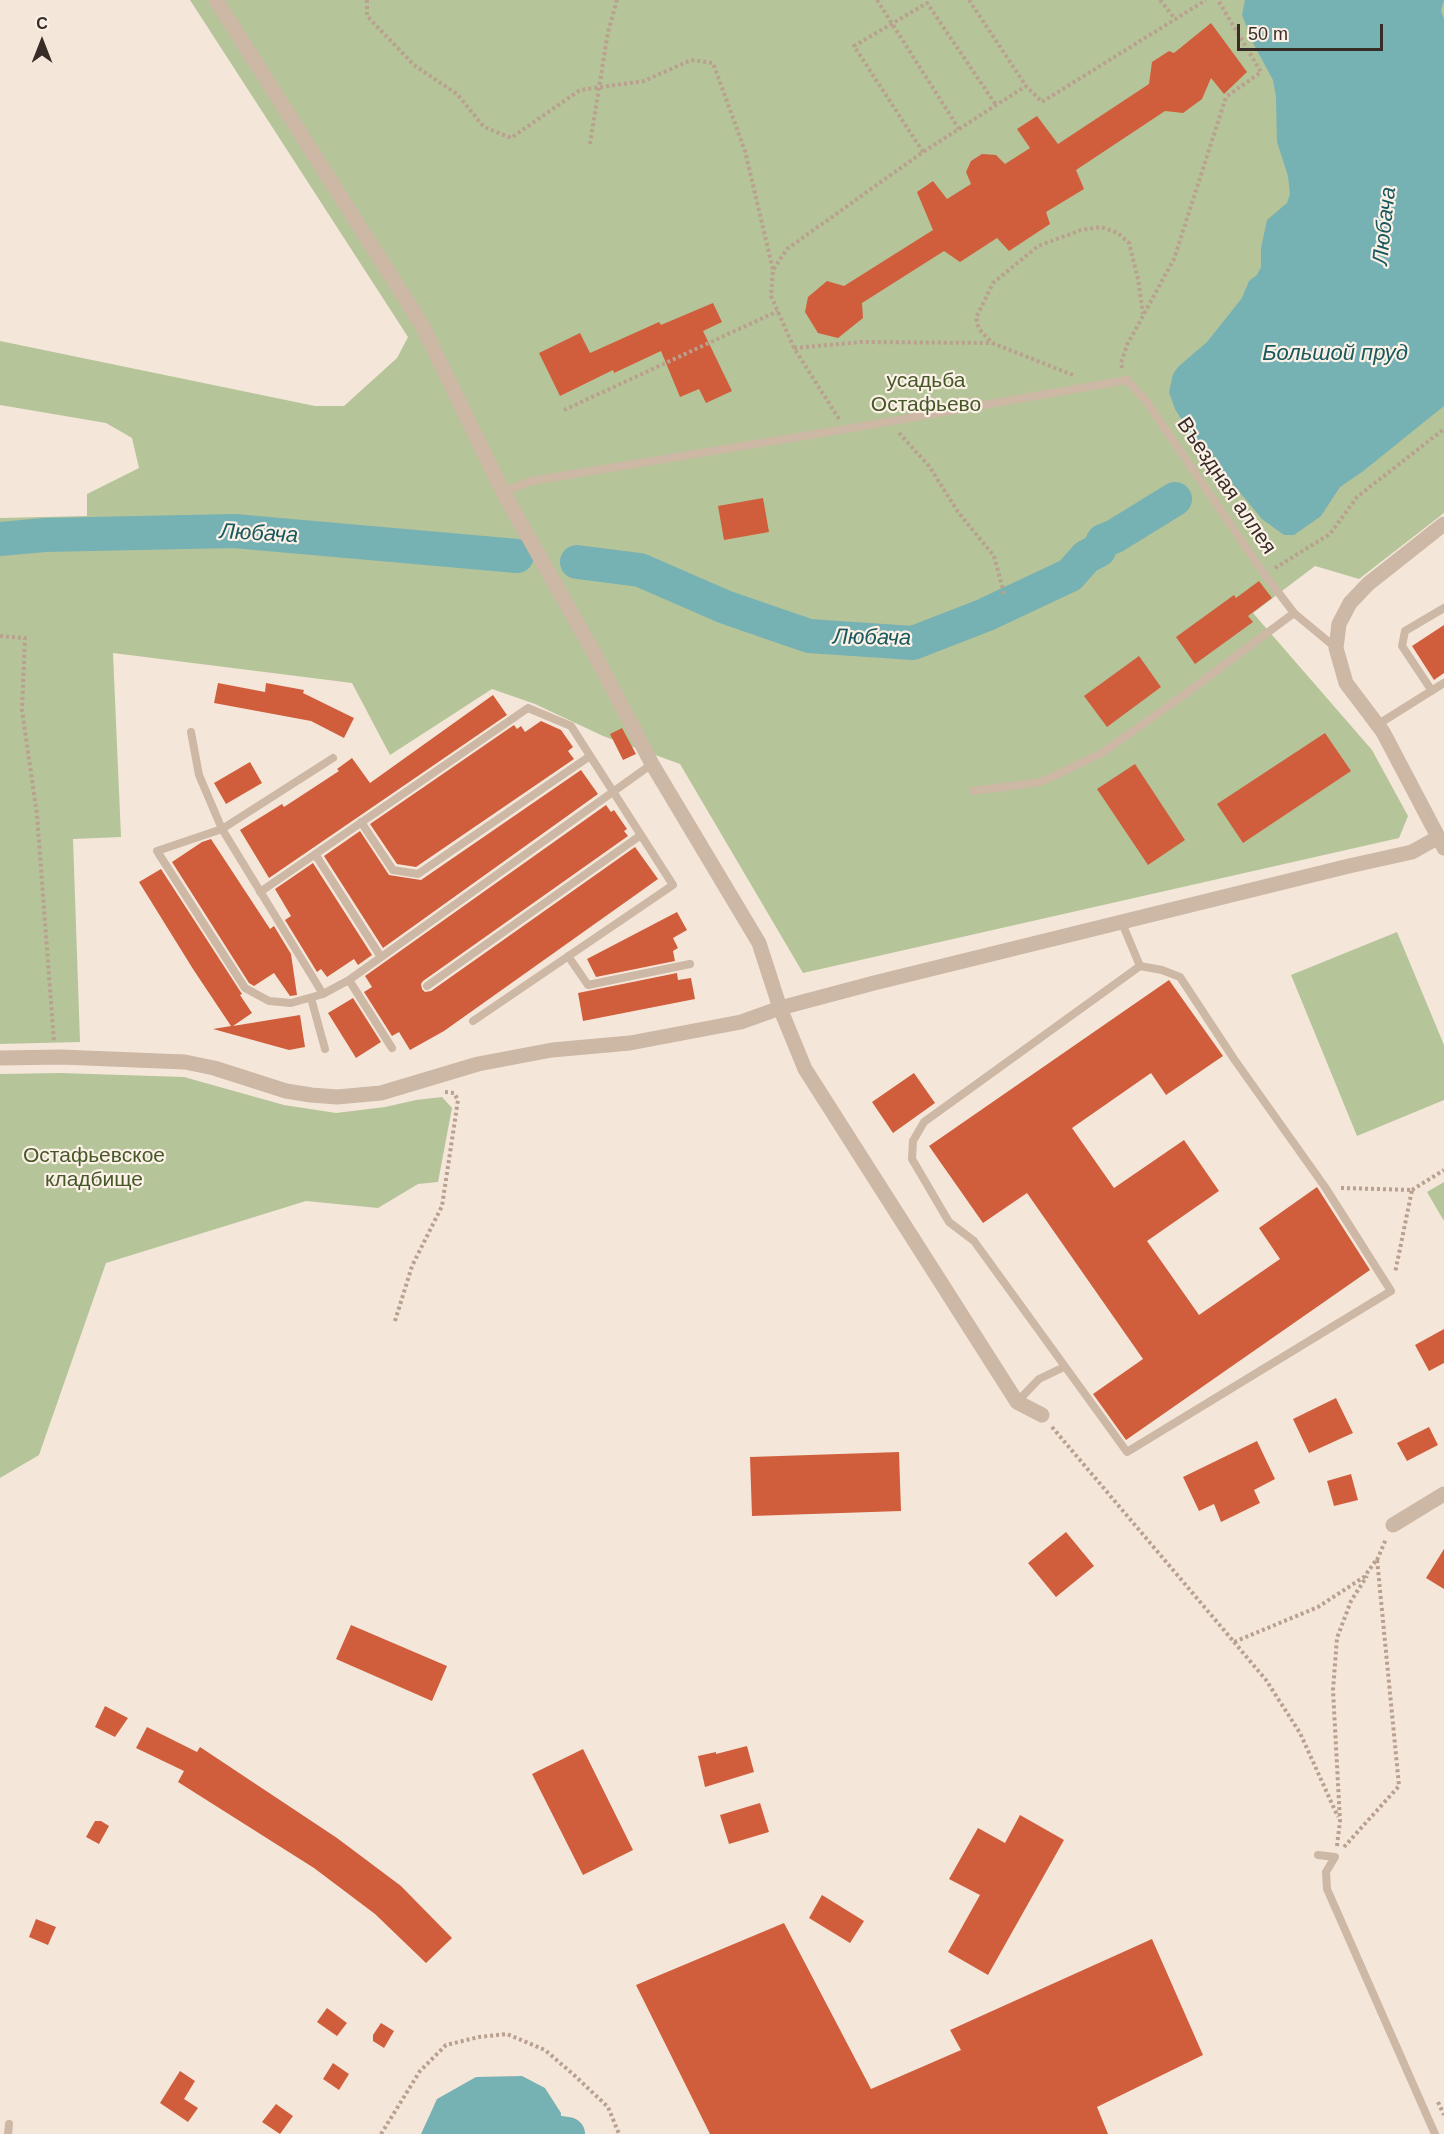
<!DOCTYPE html>
<html>
<head>
<meta charset="utf-8">
<style>
  body { margin:0 }
  #map { position:relative; width:1444px; height:2134px; overflow:hidden; background:#f4e7da; font-family:Arial,sans-serif }
  canvas { display:block }
  .north { position:absolute; left:12px; top:12px; width:60px; height:60px; -webkit-text-stroke:4px #fbf1e7; paint-order:stroke; rotate:0deg; font-size:16px; font-weight:700; line-height:24px; text-align:center; color:#382c27 }
  .north::after { content:''; display:block; margin:auto; width:21px; height:27px; background:#382c27; clip-path:polygon(50% 0,100% 100%,50% 72%,0 100%) }
  .scale { position:absolute; left:1237px; top:24px; width:146px; height:27px; box-sizing:border-box; border:3px solid #382c27; border-top:0; padding-left:8px; font-size:18px; line-height:21px; white-space:nowrap; color:#382c27; -webkit-text-stroke:4px #fbf1e7; paint-order:stroke }
</style>
</head>
<body>
<div id="map">
<canvas width="1444" height="2134"></canvas>
<div class="north">С</div>
<div class="scale">50 m</div>
</div>
<script>
const context = document.querySelector('canvas').getContext('2d');
context.lineJoin = 'round';
function fillPath(path, color) {
  context.fillStyle = color;
  context.fill(path, 'evenodd');
}
function shape(rows) {
  const path = new Path2D();
  for (const r of rows) {
    path.moveTo(r[0], r[1]);
    for (let i = 2; i < r.length; i += 2) path.lineTo(r[i], r[i + 1]);
  }
  return path;
}
function strokePath(path, color, width, dash) {
  context.strokeStyle = color;
  context.lineWidth = width;
  context.lineCap = dash ? 'butt' : 'round';
  context.setLineDash(dash || []);
  context.stroke(path);
}
function drawText(font, color, halo, rows, align = 'center') {
  context.font = font + ' Arial,sans-serif';
  context.lineWidth = 4.5;
  context.setLineDash([]);
  context.textBaseline = 'middle';
  context.strokeStyle = halo;
  context.fillStyle = color;
  for (const [text, x, y, turn = 0] of rows) {
    context.save();
    context.translate(x, y);
    context.rotate((+turn || 0) * Math.PI / 180);
    context.textAlign = isNaN(turn) ? turn : align;
    if (halo) context.strokeText(text, 0, 0);
    context.fillText(text, 0, 0);
    context.restore();
  }
}
const green = shape([
  [190,0,1444,0,1444,513,1359,579,1315,566,1253,613,1372,750,1408,816,1399,838,803,973,680,764,603,736,535,704,492,689,390,755,352,683,113,653,121,837,73,839,80,1042,0,1044,0,518,87,516,87,494,139,468,132,438,106,423,0,405,0,341,315,406,344,406,397,358,408,337],
  [1397,932,1444,1045,1444,1100,1357,1136,1291,975],
  [60,1073,184,1077,284,1105,336,1113,385,1107,416,1100,442,1097,452,1108,438,1182,418,1184,378,1208,306,1201,106,1263,39,1455,0,1478,0,1074],
  [1444,1182,1444,1221,1427,1192]
]);
const water = shape([
  [1245,0,1444,0,1441,10,1444,20,1444,406,1362,472,1340,487,1321,516,1294,535,1284,535,1262,519,1188,430,1175,409,1169,392,1173,374,1178,367,1207,342,1242,298,1249,281,1257,275,1261,267,1261,248,1267,220,1287,203,1290,194,1288,176,1277,142,1276,97,1273,80,1254,45,1242,15],
  [522,2076,545,2088,561,2113,560,2134,421,2134,437,2099,476,2077]
]);
const river = shape([
  [0,539,44,535,234,531,517,556],
  [577,562,640,570,725,607,809,636,913,643,985,615,1070,575,1086,557,1099,550,1103,541,1115,536,1175,499],
  [487,2134,513,2126,568,2134]
]);
const building = shape([
  [1211,23,1247,72,1224,94,1211,78,1202,99,1183,113,1165,111,1076,170,1084,189,1046,212,1050,224,1009,251,997,238,960,262,944,251,862,303,863,318,838,338,818,333,805,312,808,297,827,281,844,286,933,230,917,192,933,181,947,199,971,184,966,172,971,161,982,154,996,155,1005,164,1030,148,1017,129,1037,116,1058,144,1149,84,1152,62,1169,51,1174,53],
  [713,303,722,322,703,331,732,391,706,403,699,389,680,397,661,351,614,373,613,370,560,396,539,353,580,333,590,353,659,322,661,325],
  [763,498,769,532,724,540,718,506],
  [1259,581,1272,598,1248,616,1253,622,1195,664,1176,637,1234,595,1236,598],
  [1444,625,1444,673,1434,680,1412,646],
  [1139,656,1161,687,1107,727,1084,696],
  [218,683,265,692,266,683,304,690,303,693,354,718,344,738,311,721,214,703],
  [493,695,507,715,269,878,240,830,282,804,284,807,339,771,337,769,352,758,370,783],
  [541,721,561,730,573,747,568,751,574,759,416,867,397,864,370,824,514,725,517,729,521,726,525,732],
  [622,728,636,754,623,760,610,734],
  [1325,733,1351,771,1243,843,1217,804],
  [250,762,262,783,226,804,214,783],
  [1135,764,1185,840,1148,865,1097,789],
  [581,770,598,794,383,948,324,856,360,831,389,875,421,880],
  [606,805,611,812,614,810,627,829,624,831,628,836,423,981,421,984,422,989,425,992,431,991,635,847,658,879,444,1031,410,1050,399,1032,392,1036,364,992,372,987,365,976],
  [211,839,270,929,274,926,291,954,297,995,290,996,274,973,254,986,249,983,172,862,202,842],
  [313,863,372,955,358,965,354,959,327,977,321,969,317,972,285,920,291,916,275,889],
  [161,869,242,994,240,995,252,1013,233,1026,300,1015,305,1047,289,1050,213,1029,231,1026,193,969,139,882],
  [677,912,687,930,673,938,678,948,673,951,675,961,596,977,587,959],
  [677,973,678,980,691,978,695,999,583,1021,578,993],
  [1169,980,1223,1056,1166,1095,1151,1073,1072,1128,1114,1188,1184,1140,1219,1191,1147,1241,1199,1315,1280,1259,1259,1228,1317,1187,1370,1270,1126,1440,1093,1394,1143,1359,1027,1193,983,1223,929,1146],
  [353,998,381,1042,356,1058,328,1013],
  [914,1073,935,1103,893,1133,872,1102],
  [1444,1329,1444,1363,1429,1371,1415,1345],
  [1336,1398,1353,1433,1309,1453,1293,1419],
  [1429,1427,1438,1445,1407,1461,1397,1443],
  [1257,1441,1275,1479,1254,1490,1260,1503,1221,1522,1214,1504,1199,1511,1183,1477],
  [899,1452,901,1511,752,1516,750,1457],
  [1351,1474,1358,1500,1334,1506,1327,1481],
  [1066,1532,1094,1566,1056,1597,1028,1563],
  [1444,1549,1444,1589,1426,1578],
  [351,1625,447,1666,432,1701,336,1659],
  [105,1706,128,1718,115,1737,95,1727],
  [147,1727,197,1752,200,1747,337,1838,401,1886,452,1938,426,1963,375,1914,314,1868,178,1782,184,1771,136,1748],
  [747,1746,754,1772,705,1787,698,1756,716,1752,716,1754],
  [583,1749,633,1850,583,1875,532,1774],
  [760,1803,769,1832,729,1844,720,1815],
  [1020,1815,1064,1840,988,1975,948,1952,980,1895,949,1879,978,1828,1005,1843],
  [95,1821,101,1821,109,1826,99,1844,86,1837],
  [822,1895,864,1921,850,1943,809,1918],
  [36,1919,56,1927,48,1945,29,1937],
  [784,1923,871,2089,961,2050,950,2030,1152,1939,1203,2055,1097,2107,1108,2134,710,2134,636,1985],
  [327,2008,347,2023,337,2036,317,2022],
  [381,2023,394,2031,384,2048,373,2041,373,2035],
  [333,2063,349,2074,339,2090,323,2079],
  [180,2071,195,2081,184,2099,198,2108,188,2122,160,2103],
  [276,2104,293,2116,280,2134,262,2122]
]);
const path = shape([
  [367,0,367,16,414,65,457,94,484,127,511,138,580,90,644,81,691,60,713,63,745,151,773,270],
  [877,0,959,129],
  [969,0,1026,86,1042,102,1206,0],
  [1160,0,1175,19],
  [590,144,608,32,617,0],
  [923,152,854,46,927,3,996,105],
  [794,348,861,342,992,343],
  [1122,368,1121,363,1127,345,1174,259,1226,97,1261,72,1218,0],
  [1073,375,992,343,979,329,976,318,993,283,1038,246,1081,230,1101,227,1118,233,1129,243,1138,279,1143,314],
  [564,410,778,311],
  [839,419,794,348,771,296,773,270,787,249,923,152,1026,86],
  [899,433,929,466,958,512,994,556,1005,597],
  [1275,568,1330,534,1357,497,1444,429],
  [0,636,25,638,22,710,37,815,54,1042],
  [1341,1188,1412,1190,1395,1273],
  [1412,1190,1444,1170],
  [395,1321,412,1266,442,1206,458,1100,454,1093,445,1092],
  [1052,1427,1234,1642,1318,1607,1364,1577,1377,1559],
  [1377,1560,1386,1539],
  [1234,1642,1266,1680,1300,1733,1338,1817],
  [1337,1846,1340,1821,1333,1690,1337,1638,1351,1601,1367,1576],
  [1344,1847,1399,1786,1377,1559],
  [1438,2102,1444,2115],
  [381,2134,420,2071,446,2045,479,2037,507,2034,545,2050,574,2075,608,2107,619,2134]
]);
const service = shape([
  [503,492,531,481,846,429,1127,380,1146,401,1265,575,1294,613],
  [1432,691,1402,646,1405,631,1444,608],
  [1377,725,1444,683],
  [191,732,199,775,222,829,323,994],
  [333,758,222,829,157,851,245,988,269,1001,291,1003,323,994,349,980,652,764],
  [973,791,1041,782,1102,753,1181,697,1294,613,1336,648],
  [361,822,393,870,418,874,590,756],
  [315,854,381,957],
  [260,892,528,708,571,726,673,885,473,1021],
  [1122,923,1140,966,1162,970,1180,977,1234,1059,1325,1187,1391,1291,1127,1452,974,1241,949,1222,912,1159,913,1141,924,1122,1140,966],
  [568,956,588,985,690,964],
  [349,980,392,1048],
  [427,986,641,835],
  [311,998,325,1049],
  [1017,1402,1039,1379,1064,1367],
  [1318,1855,1335,1857,1326,1872,1327,1889,1435,2134],
  [8,2134,9,2124]
]);
const minor = shape([
  [216,0,422,325,503,492,593,651,652,764,759,943,780,1008,805,1069,1017,1402,1042,1415],
  [0,1058,61,1057,185,1062,214,1068,286,1091,311,1095,337,1097,381,1093,478,1064,552,1050,630,1043,741,1022,780,1008,874,983,1349,866,1412,852,1437,838],
  [1393,1525,1444,1494]
]);
const tertiary = shape([
  [1444,524,1368,584,1350,603,1339,624,1336,648,1346,683,1383,732,1444,848]
]);
const parkNames = [
  ["усадьба",926,381],
  ["Остафьево",926,405],
  ["Остафьевское",94,1156],
  ["кладбище",94,1180]
];
const streetNames = [
  ["Въездная аллея",1226,486,56]
];
const waterNames = [
  ["Любача",1385,226,-84],
  ["Большой пруд",1335,354],
  ["Любача",259,534,3],
  ["Любача",872,638,1]
];
fillPath(green, '#b6c499');
fillPath(water, '#76b1b3');
strokePath(river, '#76b1b3', 34);
fillPath(building, '#d05e3c');
strokePath(path, '#b9a08f', 4, [3, 3]);
strokePath(service, '#cdb7a5', 8);
strokePath(minor, '#cdb7a5', 15);
strokePath(tertiary, '#cdb7a5', 15);
drawText('21px', '#475828', '#fbf1e7', parkNames);
drawText('21px', '#382c27', '#fbf1e7', streetNames);
drawText('italic 22px', '#19595d', '#fbf1e7', waterNames);
</script>
</body>
</html>
